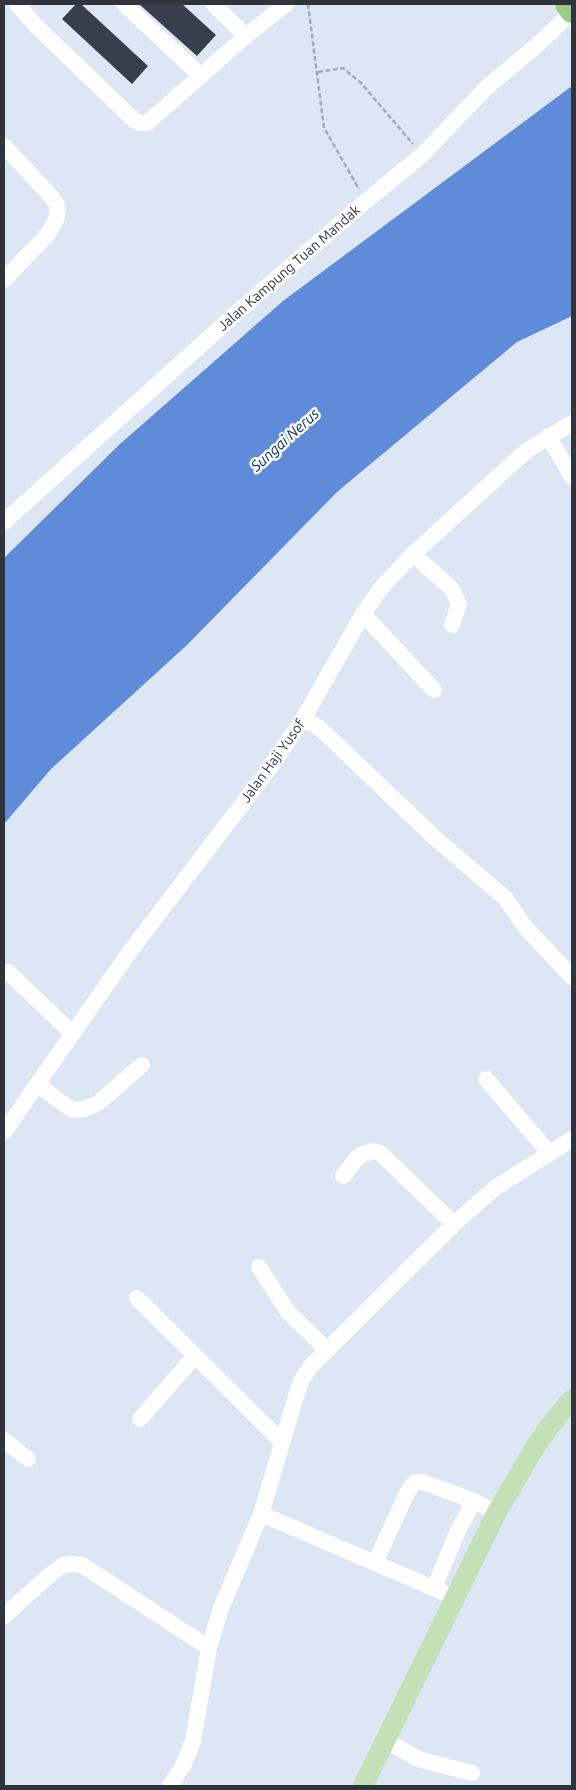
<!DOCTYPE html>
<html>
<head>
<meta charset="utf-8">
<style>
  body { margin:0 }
  #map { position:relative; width:576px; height:1790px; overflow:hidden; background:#dce6f5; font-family:Ubuntu,sans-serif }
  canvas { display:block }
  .frame { position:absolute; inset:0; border:5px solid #31353b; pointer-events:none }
</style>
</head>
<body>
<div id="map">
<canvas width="576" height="1790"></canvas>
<div class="frame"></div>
</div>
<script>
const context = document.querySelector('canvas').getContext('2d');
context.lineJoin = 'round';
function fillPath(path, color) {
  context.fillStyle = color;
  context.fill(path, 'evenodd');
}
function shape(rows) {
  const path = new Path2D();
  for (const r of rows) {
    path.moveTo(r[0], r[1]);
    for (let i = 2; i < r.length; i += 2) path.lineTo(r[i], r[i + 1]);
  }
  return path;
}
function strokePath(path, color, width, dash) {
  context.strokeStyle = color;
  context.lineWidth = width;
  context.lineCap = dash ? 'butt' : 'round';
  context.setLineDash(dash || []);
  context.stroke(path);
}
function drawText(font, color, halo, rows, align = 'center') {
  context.font = font + ' Ubuntu,sans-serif';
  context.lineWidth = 5;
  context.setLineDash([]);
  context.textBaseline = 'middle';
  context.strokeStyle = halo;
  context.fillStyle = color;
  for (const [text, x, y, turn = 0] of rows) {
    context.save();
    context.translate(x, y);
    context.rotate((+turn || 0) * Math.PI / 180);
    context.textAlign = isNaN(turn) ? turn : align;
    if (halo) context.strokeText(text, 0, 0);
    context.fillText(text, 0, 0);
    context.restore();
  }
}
const water = shape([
  [572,86,572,316,517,342,337,492,187,645,51,769,4,824,4,558,120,444,283,301]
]);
const building = shape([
  [76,4,81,4,148,66,132,84,62,19],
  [139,4,182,4,216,35,197,56]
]);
const path = shape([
  [308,4,324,128,359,189],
  [318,72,343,68,361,83,413,144]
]);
const minor = shape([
  [17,4,36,26,134,120,140,123,147,123,246,36,286,4],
  [124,4,201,76],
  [213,4,246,36],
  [4,146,50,195,56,203,58,210,56,220,48,234,4,280],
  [548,436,572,477],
  [4,522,241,309,366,201,422,155,487,87,534,48,572,12],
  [413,554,451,588,459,604,452,625],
  [363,614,434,690],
  [303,719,317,726,326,734,435,838,505,898,526,928,572,977],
  [8,972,72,1033],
  [486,1079,550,1154],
  [37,1084,72,1110,85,1109,98,1103,142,1065],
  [4,1132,131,950,269,769,303,719,363,614,381,588,413,554,526,451,572,423],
  [343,1176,357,1158,363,1154,372,1151,380,1153,454,1224],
  [259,1267,288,1312,327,1350],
  [137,1298,282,1442],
  [140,1419,195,1356],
  [4,1440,28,1459],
  [261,1514,296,1396,302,1379,312,1365,454,1224,495,1188,572,1139],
  [375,1563,407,1493,412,1485,415,1482,422,1482,461,1496,497,1512],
  [434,1588,457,1533,474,1501],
  [4,1616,53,1572,64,1565,71,1564,82,1565,209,1648],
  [385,1740,418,1759,472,1773],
  [170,1786,184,1764,193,1741,209,1648,221,1608,261,1514,454,1597]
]);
const major = shape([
  [363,1786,497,1512,534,1449,549,1427,572,1399]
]);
const highway = shape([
  [567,4,572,11]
]);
const streetNames = [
  ["Jalan Kampung Tuan Mandak",289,268,-41],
  ["Jalan Haji Yusof",273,761,-54]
];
const waterNames = [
  ["Sungai Nerus",285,440,-42]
];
fillPath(water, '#5f8cd8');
fillPath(building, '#383f4c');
strokePath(path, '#a3abb7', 2.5, [5, 2.5]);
strokePath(minor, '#fff', 16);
strokePath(major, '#c4e0b6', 20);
strokePath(highway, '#9ccb85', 24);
drawText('14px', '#31353b', '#fff', streetNames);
drawText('italic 15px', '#042d70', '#fff', waterNames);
</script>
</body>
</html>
